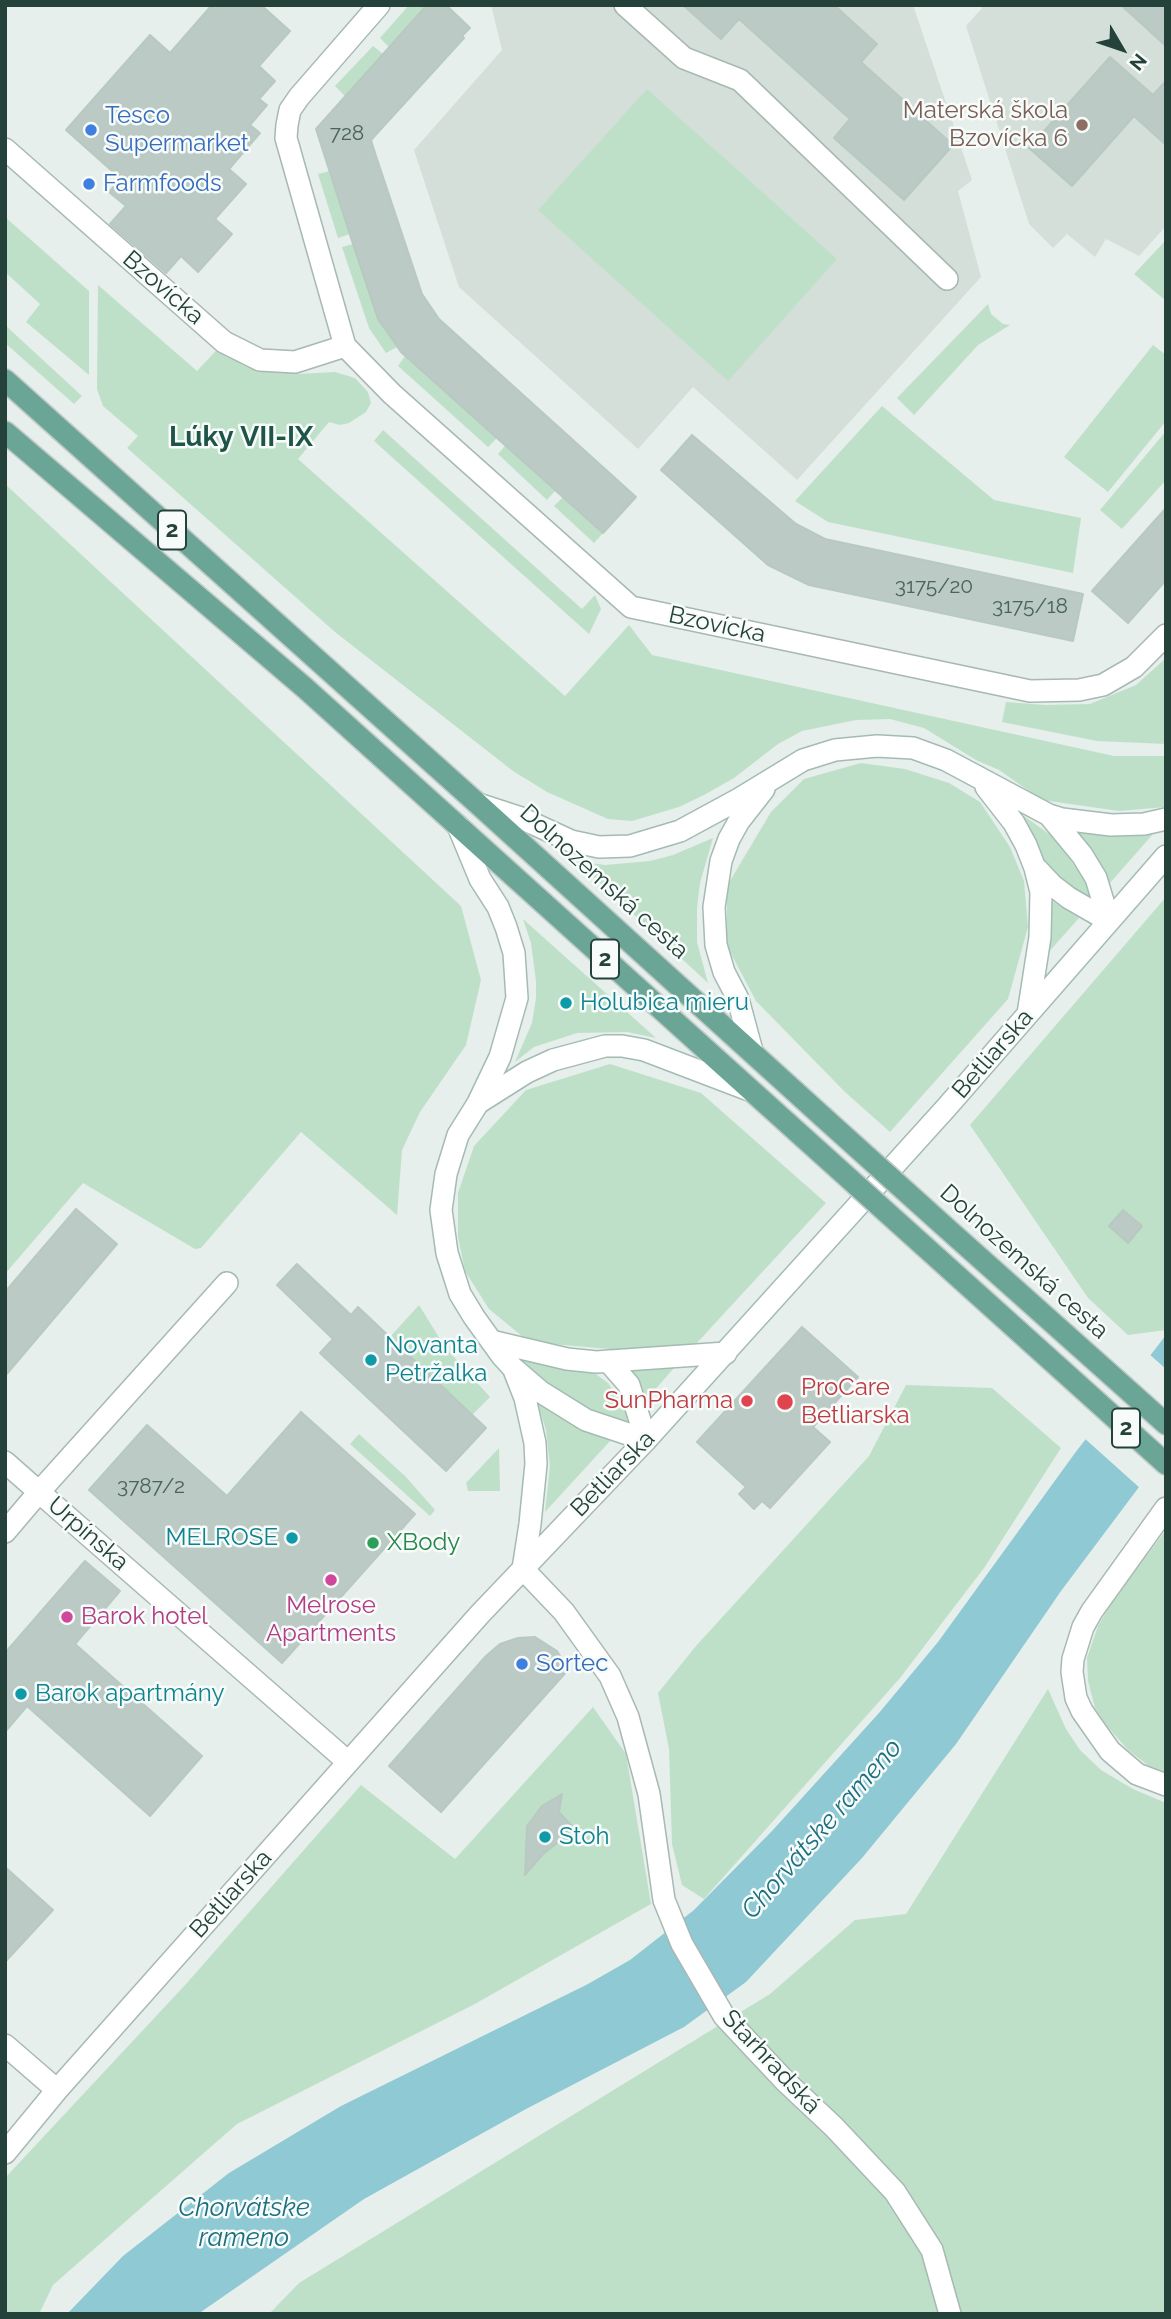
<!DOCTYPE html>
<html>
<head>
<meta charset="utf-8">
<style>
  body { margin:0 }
  #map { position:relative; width:1171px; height:2319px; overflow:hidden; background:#e6efeb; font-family:Raleway,sans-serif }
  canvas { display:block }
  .frame { position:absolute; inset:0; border:7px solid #24423a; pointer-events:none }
  .north { position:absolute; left:1087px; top:14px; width:70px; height:70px; -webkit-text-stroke:5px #f7fbf9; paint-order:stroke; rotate:129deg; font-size:19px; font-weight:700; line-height:28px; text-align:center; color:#24423a }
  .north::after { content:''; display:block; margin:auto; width:24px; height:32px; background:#24423a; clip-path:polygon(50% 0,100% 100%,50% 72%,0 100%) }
</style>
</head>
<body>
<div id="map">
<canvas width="1171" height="2319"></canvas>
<div class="frame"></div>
<div class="north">N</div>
</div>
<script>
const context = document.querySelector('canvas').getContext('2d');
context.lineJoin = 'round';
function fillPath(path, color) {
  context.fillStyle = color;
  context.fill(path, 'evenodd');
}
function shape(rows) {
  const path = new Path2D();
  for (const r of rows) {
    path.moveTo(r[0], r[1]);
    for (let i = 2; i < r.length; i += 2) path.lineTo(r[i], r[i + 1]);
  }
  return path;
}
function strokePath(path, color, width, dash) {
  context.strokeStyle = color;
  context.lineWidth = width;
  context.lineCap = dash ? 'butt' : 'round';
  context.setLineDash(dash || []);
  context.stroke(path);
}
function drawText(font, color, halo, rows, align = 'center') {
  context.font = font + ' Raleway,sans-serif';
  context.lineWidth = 5;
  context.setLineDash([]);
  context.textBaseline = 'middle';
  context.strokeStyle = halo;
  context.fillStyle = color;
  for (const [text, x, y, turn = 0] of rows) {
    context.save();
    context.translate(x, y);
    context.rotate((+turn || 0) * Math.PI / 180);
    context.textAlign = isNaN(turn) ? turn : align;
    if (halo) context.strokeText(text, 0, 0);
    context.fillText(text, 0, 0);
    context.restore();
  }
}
const built = shape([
  [491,5,913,5,972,180,958,191,981,277,797,480,693,387,638,449,459,287,414,150,502,50],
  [981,5,1166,5,1166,226,1139,256,1106,239,1095,257,1067,234,1053,248,1029,224,966,26,982,8]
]);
const green = shape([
  [409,5,427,5,389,47,380,38],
  [373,46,383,54,345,96,335,86],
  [647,89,837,259,728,381,538,210],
  [330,171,350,234,338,238,318,174],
  [5,217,89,291,89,375,26,322,40,304,5,272],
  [1166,240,1166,301,1134,274],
  [353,244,378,319,397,347,386,353,369,328,342,247],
  [98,285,197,371,224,342,295,362,298,374,335,372,355,378,368,392,371,403,366,412,349,423,340,425,329,422,298,459,565,696,629,625,652,655,1114,756,1166,756,1166,807,1119,811,1042,800,999,770,976,760,924,728,890,719,856,720,802,731,778,744,734,778,704,795,679,807,632,821,608,819,547,792,513,771,335,632,127,448,138,436,103,406,97,389],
  [988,304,991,314,1003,324,1010,325,978,345,914,415,897,398],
  [5,325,82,396,74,404,5,343],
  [1153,345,1166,355,1166,421,1108,492,1064,457],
  [405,356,497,438,488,447,398,366],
  [882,406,994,500,1081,518,1073,573,828,522,795,501],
  [383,430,582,609,595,595,601,609,589,634,374,441],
  [1166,431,1166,480,1122,529,1100,510],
  [505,446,555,491,547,500,498,454],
  [5,484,461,906,481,980,466,1045,420,1112,402,1150,397,1215,301,1132,201,1248,195,1249,83,1183,5,1274],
  [563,497,603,533,594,543,554,506],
  [1166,658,1166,744,1097,741,1002,722,1006,702,1045,705,1090,704,1136,685],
  [861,763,905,769,949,783,980,802,1010,847,1024,881,1028,927,1008,999,890,1132,845,1092,756,1001,727,946,727,886,771,812,804,779],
  [1024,816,1056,839,1096,897,1093,900,1077,894,1044,866,1021,819],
  [1078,833,1116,835,1153,834,1110,883,1096,858],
  [713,838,700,883,697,908,697,942,708,983,576,861,605,865,650,861,673,855],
  [1166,897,1166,1330,1128,1335,1088,1298,970,1125],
  [1049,899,1079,918,1047,954],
  [523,919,656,1038,627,1032,577,1033,534,1047,515,1062,532,1023,536,998,536,981,531,943],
  [610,1064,701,1093,826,1203,695,1345,621,1350,529,1342,489,1309,465,1271,458,1237,458,1193,474,1146,526,1090],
  [419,1305,445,1347,490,1397,472,1415,390,1337],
  [515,1359,589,1369,608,1383,629,1414,628,1421,599,1417,578,1406],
  [669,1364,674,1368,645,1401,625,1369],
  [906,1385,992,1388,1061,1448,984,1568,900,1678,704,1899,682,1885,672,1844,669,1749,658,1693,696,1646,869,1456],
  [535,1396,574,1424,611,1440,545,1512,550,1466,546,1430],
  [359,1434,406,1477,435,1510,430,1516,350,1444],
  [499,1448,500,1491,468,1491,466,1483],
  [1166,1530,1166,1772,1149,1766,1128,1750,1107,1726,1095,1708,1088,1681,1087,1658,1098,1626,1114,1598],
  [1048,1689,1066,1729,1080,1750,1101,1770,1133,1789,1166,1803,1166,2314,269,2314,299,2283,770,1994,855,1920,906,1914],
  [593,1707,626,1754,651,1904,473,2005,237,2124,53,2285,39,2314,5,2314,5,2178,186,1984,361,1785,455,1859]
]);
const water = shape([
  [1166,1335,1166,1451,1061,1591,956,1744,862,1858,746,1982,684,2027,526,2109,364,2199,198,2314,67,2314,123,2256,229,2173,341,2106,588,1984,630,1960,694,1910,772,1831,879,1713,938,1642,1075,1453]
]);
const pier = shape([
  [1148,1353,1166,1369,1166,1457,1141,1489,1083,1437]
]);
const building = shape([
  [212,5,261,5,290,31,259,66,275,81,259,99,267,105,250,125,260,133,229,169,246,184,215,219,232,234,198,272,181,256,166,273,110,224,126,206,109,192,121,179,66,130,150,35,170,53,212,5],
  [427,5,446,5,470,28,462,36,464,38,371,140,376,156,422,294,439,319,636,497,603,533,401,352,378,319,353,244,316,129,427,5],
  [683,5,834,5,877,44,861,62,953,145,904,200,834,138,850,119,739,19,721,39,683,5],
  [1121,5,1166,5,1166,46,1121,5],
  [1110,57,1153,95,1166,81,1166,145,1134,116,1072,186,1029,148,1110,57],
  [692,435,796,524,825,539,1083,594,1073,641,809,585,768,565,661,470,692,435],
  [1166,508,1166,580,1128,623,1092,591,1166,508],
  [76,1209,117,1244,5,1376,5,1292,76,1209],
  [1123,1210,1142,1226,1128,1243,1109,1226,1123,1210],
  [297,1264,351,1315,358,1307,486,1428,446,1471,320,1353,333,1339,277,1285,297,1264],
  [802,1327,858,1377,813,1427,830,1442,770,1508,762,1501,754,1509,739,1494,746,1487,697,1442,802,1327],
  [301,1412,415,1514,282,1663,89,1490,147,1425,227,1496,301,1412],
  [85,1561,120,1591,75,1644,202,1756,150,1816,27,1706,5,1732,5,1653,85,1561],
  [535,1637,557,1651,568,1670,441,1812,389,1766,486,1656,500,1644,518,1638,535,1637],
  [562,1794,559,1812,575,1829,543,1854,525,1875,527,1826,542,1806,562,1794],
  [5,1867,53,1910,5,1962,5,1867]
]);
const street = shape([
  [379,5,299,97,290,110,287,125,286,138,345,346,392,394,631,607,1030,691,1079,690,1103,685,1134,667,1166,635],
  [625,5,684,58,740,80,947,279],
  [5,149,224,342,260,360,295,362,345,346],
  [227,1283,39,1492,348,1762],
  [5,1462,39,1492,5,1532],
  [1166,1508,1092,1611,1083,1627,1073,1659,1072,1672,1076,1698,1082,1711,1110,1751,1137,1774,1166,1785],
  [523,1569,564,1612,610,1676,628,1717,649,1794,664,1900,682,1944,724,2016,785,2081,834,2127,895,2192,932,2250,950,2314],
  [5,2045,57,2090],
  [5,2153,57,2090,480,1614,646,1440]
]);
const secondary = shape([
  [986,787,1014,823,1026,845,1035,868,1041,892,1040,937,1028,1014],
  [478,804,521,818,571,841,599,847,630,846,680,831,739,799,803,760,835,750,877,746,913,748,946,760,1049,815,1062,819,1111,825,1144,824,1166,819],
  [1049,815,1082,855,1096,878,1109,921],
  [458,826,480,879,498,907,506,927,514,953,517,998,500,1057,478,1103,458,1135,446,1174,441,1210,447,1253,460,1294,474,1317,502,1356,513,1368,541,1392,586,1420,646,1440],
  [1037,869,1052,885,1069,898,1109,921],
  [752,1051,738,999,724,972,716,945,714,907,721,861,729,839,739,821,764,789],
  [478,1103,527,1072,553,1060,605,1046,622,1046,644,1050,749,1090],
  [491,1341,567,1359,596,1362,726,1353],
  [608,1361,629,1385,646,1440],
  [514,1370,525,1398,535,1443,536,1464,530,1524,523,1569],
  [646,1440,946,1108,1166,856]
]);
const primary = shape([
  [5,380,478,804,823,1117],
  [5,432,305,688,804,1138],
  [943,1225,1166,1424],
  [924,1246,1166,1464]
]);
const primaryBridge = shape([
  [823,1117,943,1225],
  [804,1138,924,1246]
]);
const markers = [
  [1082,125,7,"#8d6e63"],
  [91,130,7,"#3f7fe0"],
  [89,184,7,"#3f7fe0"],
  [566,1003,7,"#0f9aa8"],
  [371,1360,7,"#0f9aa8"],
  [747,1401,7,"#e0444e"],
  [785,1402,9,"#e0444e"],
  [292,1538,7,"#0f9aa8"],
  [373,1543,7,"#2e9e5b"],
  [331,1580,7,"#d1479c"],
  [67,1617,7,"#d1479c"],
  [522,1664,7,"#3f7fe0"],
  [21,1694,7,"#0f9aa8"],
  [545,1837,7,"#0f9aa8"]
];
const numberNames = [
  ["728",347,134],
  ["3175/20",934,587],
  ["3175/18",1030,607],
  ["3787/2",151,1487]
];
const shields = [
  [172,530,28],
  [605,959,28],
  [1126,1428,28]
];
const shieldNames = [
  ["2",172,530],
  ["2",605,959],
  ["2",1126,1428]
];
const educationNames = [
  ["Materská škola",1068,111],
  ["Bzovícka 6",1068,139]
];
const shopNames = [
  ["Tesco",105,116],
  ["Supermarket",105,144],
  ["Farmfoods",103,184],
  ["Sortec",536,1664]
];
const streetNames = [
  ["Bzovícka",163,288,41],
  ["Bzovícka",717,625,12],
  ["Dolnozemská cesta",604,882,42],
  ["Betliarska",993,1054,-49],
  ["Dolnozemská cesta",1024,1262,42],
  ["Betliarska",613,1474,-46],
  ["Urpínska",88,1534,41],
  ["Betliarska",231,1894,-48],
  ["Starhradská",771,2062,47]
];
const cultureNames = [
  ["Holubica mieru",580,1003],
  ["Novanta",385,1346],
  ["Petržalka",385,1374],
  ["MELROSE",278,1538,"right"],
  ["Barok apartmány",35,1694],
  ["Stoh",559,1837]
];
const healthNames = [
  ["ProCare",801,1388],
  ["Betliarska",801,1416],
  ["SunPharma",733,1401,"right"]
];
const leisureNames = [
  ["XBody",387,1543]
];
const hotelNames = [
  ["Melrose",331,1606],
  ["Apartments",331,1634],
  ["Barok hotel",81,1617,"left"]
];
const waterNames = [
  ["Chorvátske rameno",822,1829,-49],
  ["Chorvátske",244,2208],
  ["rameno",244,2238]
];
const quarterNames = [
  ["Lúky VII-IX",241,438]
];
fillPath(built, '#d4dfda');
fillPath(green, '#bfe0c8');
fillPath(water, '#8ec9d4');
fillPath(pier, '#e6efeb');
fillPath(building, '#bbcac4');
strokePath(building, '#b8c9c2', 2);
strokePath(street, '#a8b8b2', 24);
strokePath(secondary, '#a4bbb3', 24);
strokePath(primary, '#c2cac8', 24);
strokePath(street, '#fff', 21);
strokePath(secondary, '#fff', 21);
strokePath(primary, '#6aa596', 21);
strokePath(primaryBridge, '#c2cac8', 24, []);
strokePath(primaryBridge, '#6aa596', 21);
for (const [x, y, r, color] of markers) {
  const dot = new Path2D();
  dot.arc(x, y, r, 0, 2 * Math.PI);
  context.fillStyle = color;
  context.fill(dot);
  strokePath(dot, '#f7fbf9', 2.5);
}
drawText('21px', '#4a645c', null, numberNames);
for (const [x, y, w] of shields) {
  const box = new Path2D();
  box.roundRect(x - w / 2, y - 19.5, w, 39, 5);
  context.fillStyle = '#f7fbf9';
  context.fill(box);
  strokePath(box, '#24423a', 2);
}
drawText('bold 23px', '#24423a', null, shieldNames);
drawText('24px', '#785e54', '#f7fbf9', educationNames, 'right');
drawText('24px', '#366cbe', '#f7fbf9', shopNames, 'left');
drawText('24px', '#24423a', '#f7fbf9', streetNames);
drawText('24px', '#0d838f', '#f7fbf9', cultureNames, 'left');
drawText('24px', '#be3a42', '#f7fbf9', healthNames, 'left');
drawText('24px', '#27864d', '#f7fbf9', leisureNames, 'left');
drawText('24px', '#b23c85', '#f7fbf9', hotelNames);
drawText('italic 26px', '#1c6f80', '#f7fbf9', waterNames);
drawText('bold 28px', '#1f5548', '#f7fbf9', quarterNames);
</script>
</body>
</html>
